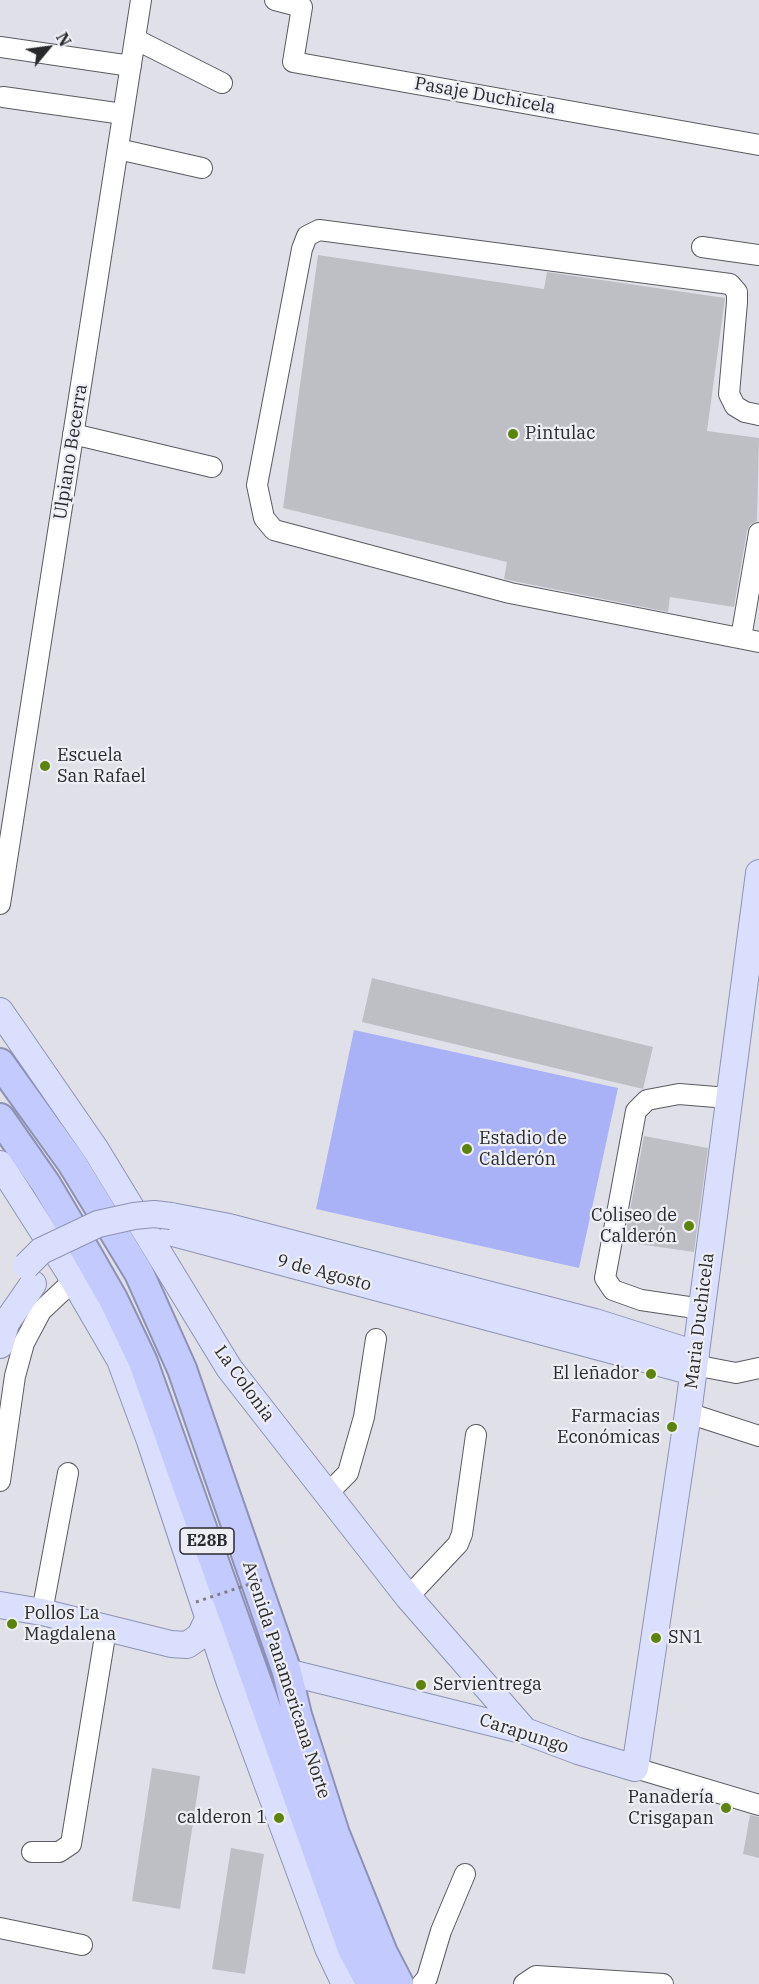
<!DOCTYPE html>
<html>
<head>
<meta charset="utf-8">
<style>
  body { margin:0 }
  #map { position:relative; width:759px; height:1984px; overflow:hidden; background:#e0e1e8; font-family:"IBM Plex Serif",serif }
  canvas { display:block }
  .north { position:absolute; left:18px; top:18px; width:60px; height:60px; -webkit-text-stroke:4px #edeef5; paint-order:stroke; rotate:61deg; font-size:16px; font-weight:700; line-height:24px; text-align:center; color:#292a2c }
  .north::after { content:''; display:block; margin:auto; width:21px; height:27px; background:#292a2c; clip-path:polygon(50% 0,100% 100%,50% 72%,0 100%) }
</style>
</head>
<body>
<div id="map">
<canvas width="759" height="1984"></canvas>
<div class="north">N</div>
</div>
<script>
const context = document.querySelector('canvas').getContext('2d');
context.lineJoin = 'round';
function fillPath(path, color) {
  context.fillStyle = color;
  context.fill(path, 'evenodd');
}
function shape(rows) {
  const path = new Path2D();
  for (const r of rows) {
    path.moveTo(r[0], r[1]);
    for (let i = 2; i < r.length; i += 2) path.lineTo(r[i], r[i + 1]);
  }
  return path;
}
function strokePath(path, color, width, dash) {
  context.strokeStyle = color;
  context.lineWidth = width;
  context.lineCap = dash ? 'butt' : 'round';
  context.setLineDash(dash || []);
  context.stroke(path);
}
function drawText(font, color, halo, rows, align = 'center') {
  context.font = font + ' "IBM Plex Serif",serif';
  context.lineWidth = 4.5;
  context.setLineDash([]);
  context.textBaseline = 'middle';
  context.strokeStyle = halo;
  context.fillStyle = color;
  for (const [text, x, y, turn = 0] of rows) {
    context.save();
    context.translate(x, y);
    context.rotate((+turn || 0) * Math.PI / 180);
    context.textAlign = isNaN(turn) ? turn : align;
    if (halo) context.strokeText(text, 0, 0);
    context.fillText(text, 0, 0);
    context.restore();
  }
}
const green = shape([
  [354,1030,618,1088,579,1268,316,1209]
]);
const building = shape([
  [318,255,544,289,547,272,725,298,707,431,759,438,757,521,750,525,747,531,734,607,670,597,668,612,513,581,504,579,507,562,283,508],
  [372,978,653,1047,643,1089,362,1022],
  [644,1136,708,1148,694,1252,624,1242],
  [152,1768,200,1776,180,1909,132,1901],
  [750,1815,759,1817,759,1858,743,1854],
  [231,1848,264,1854,245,1974,212,1969]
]);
const minor = shape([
  [275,0,302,7,293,62,759,145],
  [135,39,222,83],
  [0,47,131,66],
  [3,97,123,114],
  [118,149,202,168],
  [702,247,759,255],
  [759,415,745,412,735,406,729,394,737,302,737,292,730,284,319,230,307,236,302,249,257,485,264,518,274,530,510,593,759,642],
  [73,434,212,467],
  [741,638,759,533],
  [0,904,141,0],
  [702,1309,641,1300,613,1290,605,1278,636,1111,647,1100,679,1094,728,1098],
  [694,1365,736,1373,759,1368],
  [688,1413,759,1436],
  [0,1481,15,1376,24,1343,41,1311,74,1280],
  [328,1493,348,1473,364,1417,376,1339],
  [408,1597,458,1544,462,1534,476,1435],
  [42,1612,68,1473],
  [635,1768,759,1805],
  [32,1852,59,1852,71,1844,106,1630],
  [0,1928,82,1945],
  [422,1984,427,1978,441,1931,465,1874],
  [524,1984,536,1976,663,1984]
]);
const major = shape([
  [0,1011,96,1150,229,1368,408,1597,525,1731],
  [0,1164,67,1269,120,1360,150,1441,230,1683,328,1948,345,1984],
  [171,1216,229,1227,595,1322,696,1354],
  [173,1233,693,1372],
  [0,1345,6,1323,33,1284],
  [0,1605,42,1612,171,1644,187,1645,200,1636,208,1619],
  [287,1672,525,1731,578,1751,635,1768,688,1413,759,873]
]);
const highway = shape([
  [0,1063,72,1163,139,1273,182,1369,287,1672,297,1715,335,1834,383,1953,399,1984],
  [0,1118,46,1184,78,1238,113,1299,143,1362,352,1949,371,1984]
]);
const pathBridge = shape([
  [196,1602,262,1580]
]);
const majorBridge = shape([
  [26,1266,41,1251,98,1224,134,1216,154,1214,171,1216]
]);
const markers = [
  [513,434,6,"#5c840b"],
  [45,766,6,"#5c840b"],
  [467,1149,6,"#5c840b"],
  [689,1226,6,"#5c840b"],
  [651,1374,6,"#5c840b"],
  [672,1427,6,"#5c840b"],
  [12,1624,6,"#5c840b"],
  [656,1638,6,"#5c840b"],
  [421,1685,6,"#5c840b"],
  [726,1808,6,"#5c840b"],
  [279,1818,6,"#5c840b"]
];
const shields = [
  [207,1541,54]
];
const shieldNames = [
  ["E28B",207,1541]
];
const streetNames = [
  ["Pasaje Duchicela",485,96,10],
  ["Ulpiano Becerra",71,452,-81],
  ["9 de Agosto",324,1273,15],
  ["Maria Duchicela",700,1321,-83],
  ["La Colonia",244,1384,54],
  ["Avenida Panamericana Norte",286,1680,72],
  ["Carapungo",524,1734,18]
];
const poiNames = [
  ["Pintulac",525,434],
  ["Escuela",57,756],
  ["San Rafael",57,777],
  ["Estadio de",479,1139],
  ["Calderón",479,1160],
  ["Coliseo de",677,1216,"right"],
  ["Calderón",677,1237,"right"],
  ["El leñador",639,1374,"right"],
  ["Farmacias",660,1417,"right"],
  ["Económicas",660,1438,"right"],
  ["Pollos La",24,1614],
  ["Magdalena",24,1635],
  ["SN1",668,1638],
  ["Servientrega",433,1685],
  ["Panadería",714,1798,"right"],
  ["Crisgapan",714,1819,"right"],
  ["calderon 1",267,1818,"right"]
];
fillPath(green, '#a9b2f6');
fillPath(building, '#bebfc5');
strokePath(minor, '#5a5b61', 22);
strokePath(major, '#8d92b4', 28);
strokePath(highway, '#8d92b4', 32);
strokePath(minor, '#fff', 20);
strokePath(major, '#dbdffe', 26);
strokePath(highway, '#c3cafe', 28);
strokePath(majorBridge, '#8d92b4', 28, []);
strokePath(pathBridge, '#7f8084', 3, [3, 4.5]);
strokePath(majorBridge, '#dbdffe', 26);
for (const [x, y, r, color] of markers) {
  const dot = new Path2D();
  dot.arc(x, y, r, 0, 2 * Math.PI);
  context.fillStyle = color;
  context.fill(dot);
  strokePath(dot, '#edeef5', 2);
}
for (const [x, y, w] of shields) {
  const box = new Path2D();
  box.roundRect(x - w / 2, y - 13, w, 26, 4.5);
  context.fillStyle = '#edeef5';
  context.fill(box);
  strokePath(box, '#292a2c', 1.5);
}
drawText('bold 16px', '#292a2c', null, shieldNames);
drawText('18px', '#292a2c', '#edeef5', streetNames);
drawText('18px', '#292a2c', '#edeef5', poiNames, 'left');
</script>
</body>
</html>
